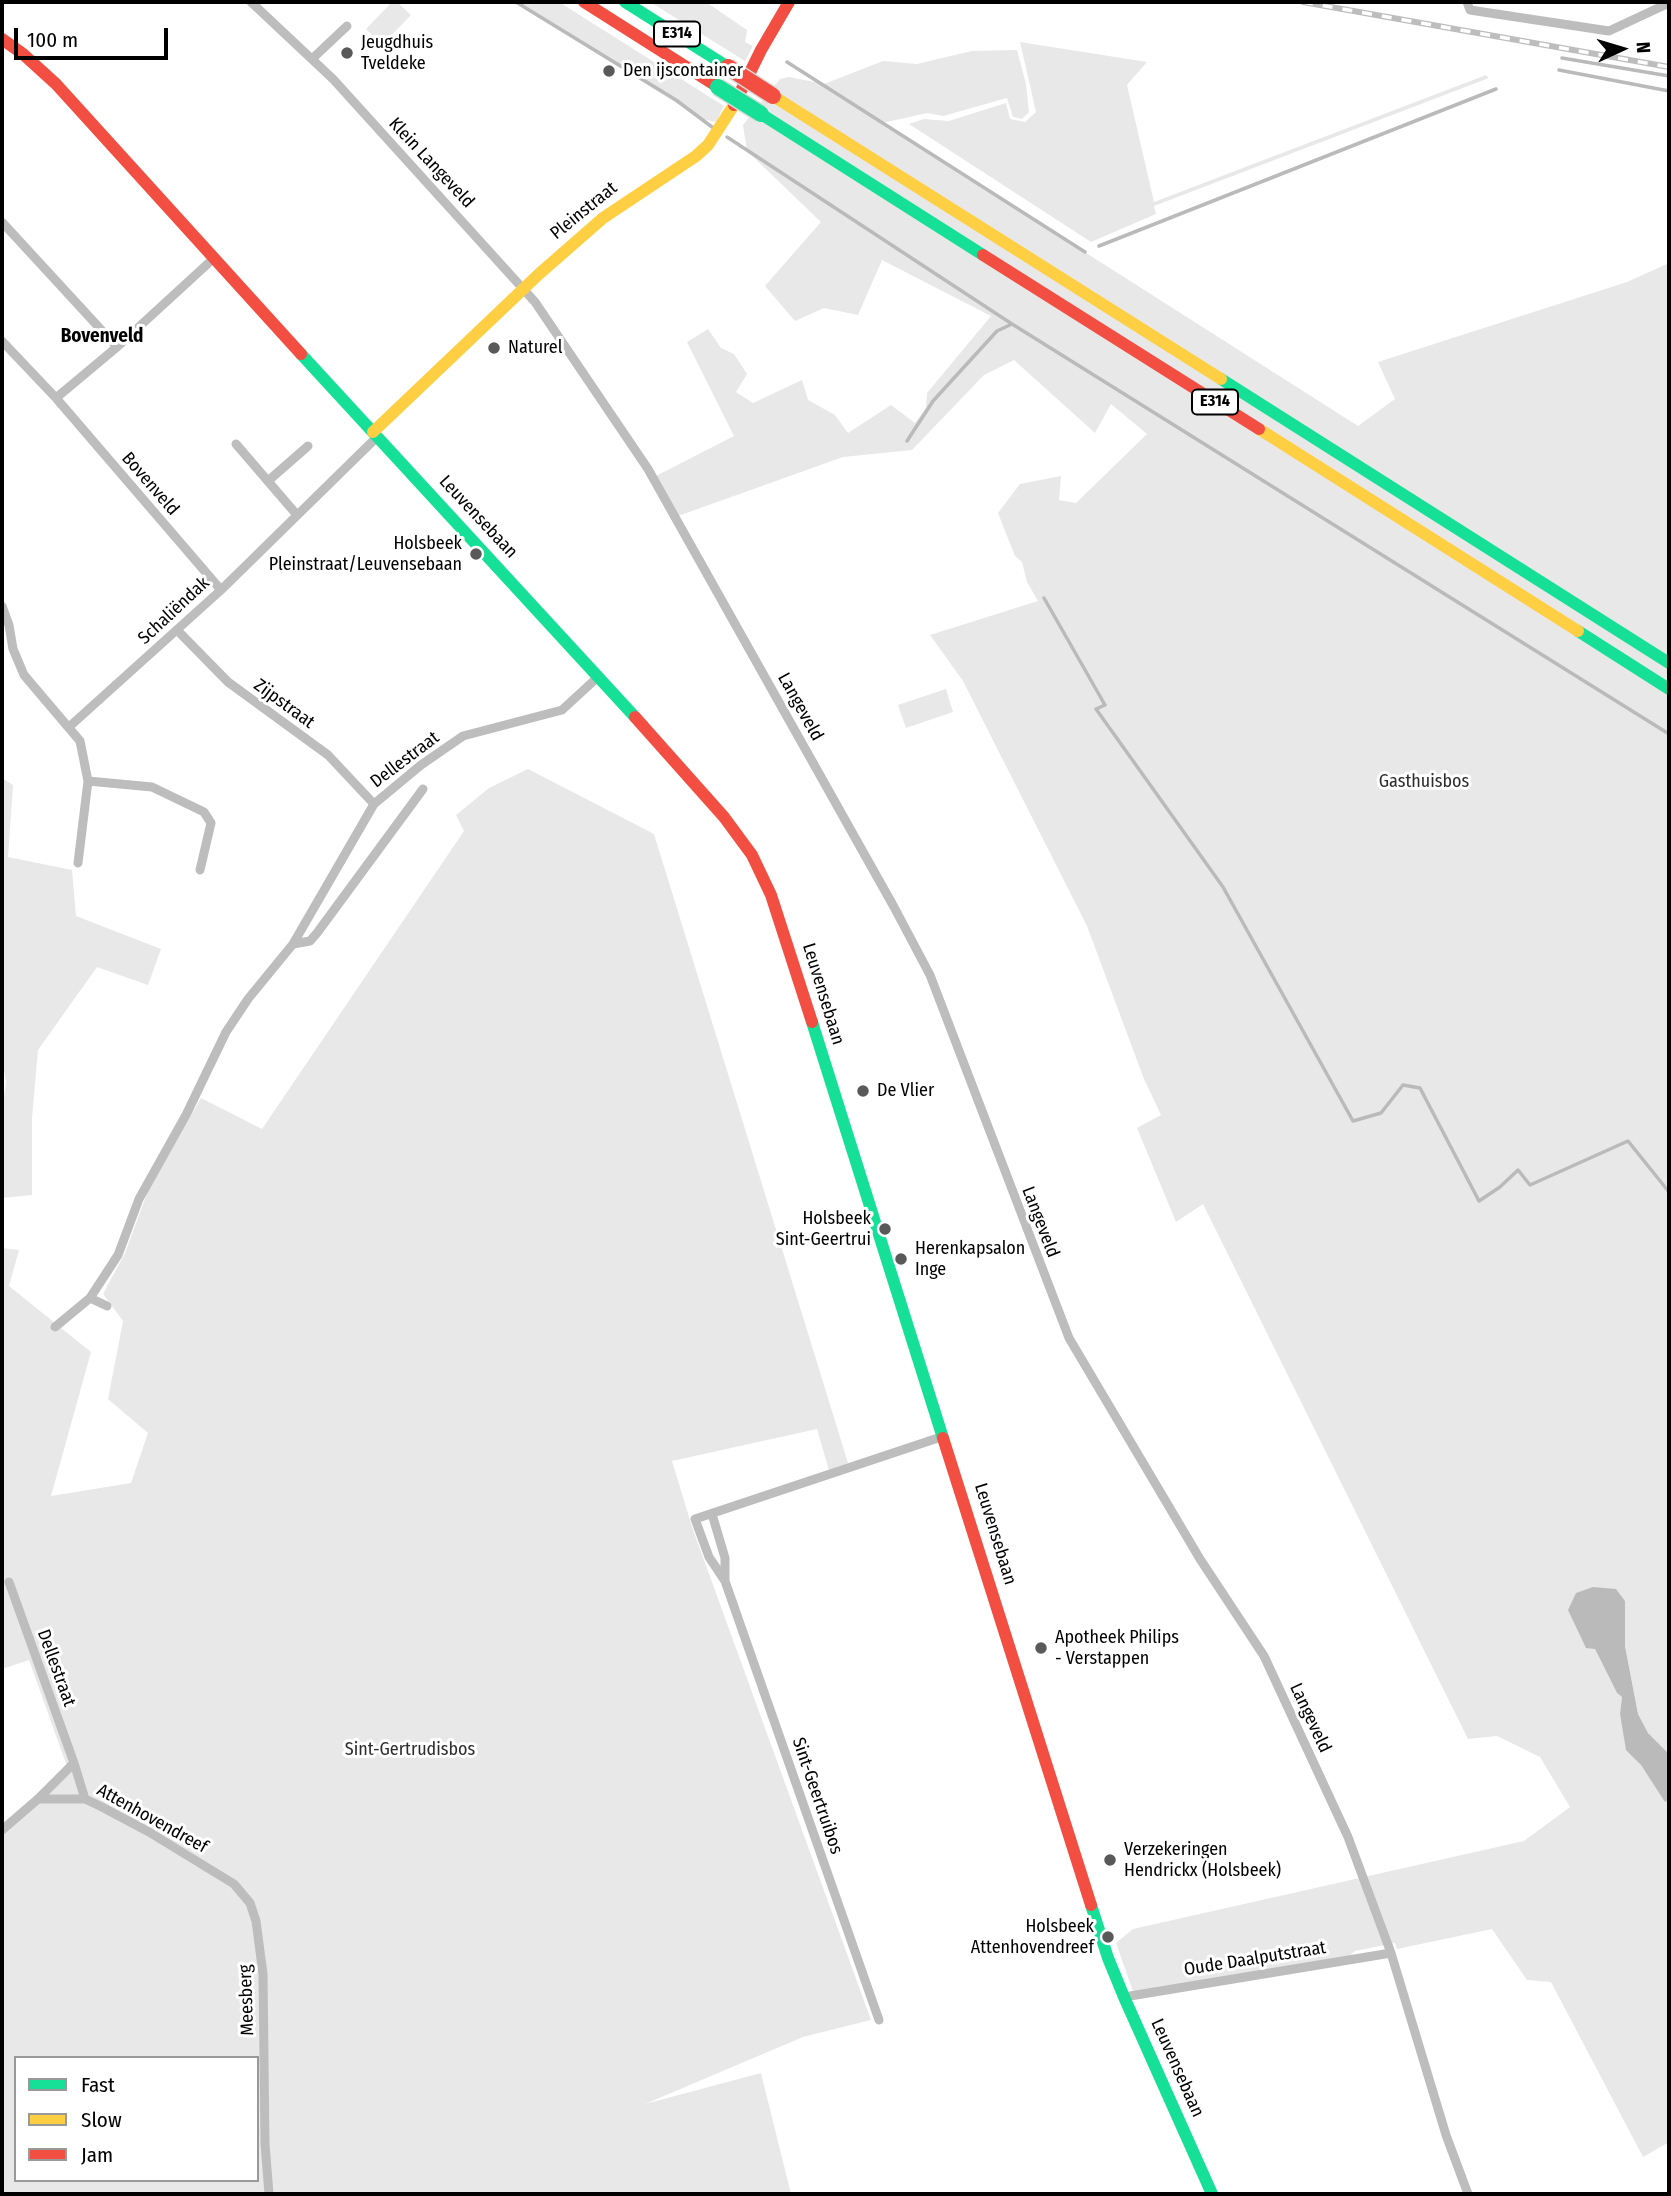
<!DOCTYPE html>
<html>
<head>
<meta charset="utf-8">
<style>
  body { margin:0 }
  #map { position:relative; width:1671px; height:2196px; overflow:hidden; background:#fff; font-family:"Fira Sans Condensed",sans-serif }
  canvas { display:block }
  .frame { position:absolute; inset:0; border:4px solid #000; pointer-events:none }
  .legend { position:absolute; left:14px; top:2056px; width:245px; height:126px; box-sizing:border-box; background:#fff; border:2px solid #999; margin:0; padding:9px 12px; list-style:none; font-size:21px; color:#000 }
  .legend li { display:flex; align-items:center; gap:14px; height:35px }
  .legend b { width:35px; border:2px solid #999 }
  .north { position:absolute; left:1587px; top:14px; width:70px; height:70px; -webkit-text-stroke:5px #fff; paint-order:stroke; rotate:86deg; font-size:19px; font-weight:700; line-height:28px; text-align:center; color:#000 }
  .north::after { content:''; display:block; margin:auto; width:24px; height:32px; background:#000; clip-path:polygon(50% 0,100% 100%,50% 72%,0 100%) }
  .scale { position:absolute; left:14px; top:28px; width:154px; height:32px; box-sizing:border-box; border:4px solid #000; border-top:0; padding-left:9px; font-size:21px; line-height:24px; white-space:nowrap; color:#000; -webkit-text-stroke:5px #fff; paint-order:stroke }
</style>
</head>
<body>
<div id="map">
<canvas width="1671" height="2196"></canvas>
<div class="frame"></div>
<ul class="legend">
<li><b style="height:9px;background:#16e098"></b>Fast</li>
<li><b style="height:9px;background:#ffcf43"></b>Slow</li>
<li><b style="height:9px;background:#f24e42"></b>Jam</li>
</ul>
<div class="north">N</div>
<div class="scale">100 m</div>
</div>
<script>
const context = document.querySelector('canvas').getContext('2d');
context.lineJoin = 'round';
function fillPath(path, color) {
  context.fillStyle = color;
  context.fill(path, 'evenodd');
}
function shape(rows) {
  const path = new Path2D();
  for (const r of rows) {
    path.moveTo(r[0], r[1]);
    for (let i = 2; i < r.length; i += 2) path.lineTo(r[i], r[i + 1]);
  }
  return path;
}
function strokePath(path, color, width, dash) {
  context.strokeStyle = color;
  context.lineWidth = width;
  context.lineCap = dash ? 'butt' : 'round';
  context.setLineDash(dash || []);
  context.stroke(path);
}
function drawText(font, color, halo, rows, align = 'center') {
  context.font = font + ' "Fira Sans Condensed",sans-serif';
  context.lineWidth = 6;
  context.setLineDash([]);
  context.textBaseline = 'middle';
  context.strokeStyle = halo;
  context.fillStyle = color;
  for (const [text, x, y, turn = 0] of rows) {
    context.save();
    context.translate(x, y);
    context.rotate((+turn || 0) * Math.PI / 180);
    context.textAlign = isNaN(turn) ? turn : align;
    if (halo) context.strokeText(text, 0, 0);
    context.fillText(text, 0, 0);
    context.restore();
  }
}
const green = shape([
  [392,2,397,2,411,15,382,45,366,29],
  [514,2,559,2,724,106,716,122,702,119],
  [650,2,706,2,747,30,745,42,753,46,745,61],
  [1020,42,1147,62,1127,85,1154,202,1486,75,1489,78,1154,206,1156,214,1091,242,909,124,924,119,949,121,1006,103,1010,119,1025,122,1036,112],
  [1017,50,1026,84,1029,112,1022,119,1013,117,1007,98,943,116,927,113,882,123,1358,426,1395,399,1378,362,1627,282,1669,263,1669,1754,1648,1733,1638,1714,1625,1646,1625,1601,1595,1649,1617,1693,1622,1697,1620,1714,1627,1750,1641,1765,1665,1801,1669,1800,1669,2142,1643,2157,1551,1982,1527,1980,1492,1929,1397,1949,1395,1943,1355,1951,1348,1957,1134,1994,1116,1943,1133,1929,1524,1841,1570,1807,1540,1757,1497,1736,1468,1739,1203,1204,1176,1222,1137,1128,1161,1115,1144,1079,1087,926,963,681,930,635,1038,601,1027,582,1022,562,1015,556,998,513,1020,484,1061,476,1059,500,1076,503,1147,434,1111,404,1095,433,1014,360,984,375,912,450,843,457,678,516,656,476,734,436,687,342,708,329,721,348,734,354,747,374,736,392,753,403,802,380,808,400,835,415,848,433,891,405,915,423,926,408,927,393,991,316,882,260,858,315,824,308,795,321,765,286,821,222,747,151,743,125,780,79,789,77,824,84,883,61,917,64,972,51],
  [946,689,953,712,906,728,898,705],
  [528,769,654,834,848,1463,829,1470,817,1429,672,1461,692,1527,871,2020,803,2037,645,2104,761,2073,791,2194,2,2194,2,1834,69,1772,29,1660,2,1669,2,1248,19,1250,9,1286,91,1352,51,1496,131,1483,148,1433,108,1399,123,1321,103,1294,125,1253,148,1191,201,1098,262,1129,464,831,456,815,489,788],
  [16,2058,257,2058,257,2180,16,2180],
  [2,778,13,785,8,857,72,870,76,916,161,949,148,985,97,967,38,1050,32,1118,32,1195,2,1198,2,1112,6,1082,2,1058]
]);
const water = shape([
  [1593,1587,1616,1589,1625,1601,1625,1646,1638,1714,1648,1733,1669,1754,1669,1800,1665,1802,1641,1765,1626,1750,1620,1714,1622,1697,1617,1693,1595,1649,1586,1648,1568,1610,1576,1593]
]);
const stream = shape([
  [516,2,676,100,712,127],
  [1562,58,1669,76],
  [787,62,1085,252],
  [1559,70,1669,91],
  [727,137,1012,324],
  [1099,246,1496,89],
  [907,441,933,401,997,331,1012,324,1669,734],
  [1044,598,1105,705,1096,709,1223,887,1353,1121,1381,1113,1403,1085,1420,1088,1479,1201,1500,1187,1518,1170,1530,1185,1628,1141,1669,1192]
]);
const street = shape([
  [251,2,333,79,535,302,648,469,894,907,930,975,1069,1338,1200,1559,1264,1656,1348,1837,1391,1953,1446,2135,1468,2194],
  [1467,2,1470,10,1609,31,1669,3],
  [312,59,347,26],
  [2,222,117,347],
  [2,341,56,398,221,590],
  [56,398,117,347,214,258],
  [236,444,297,515],
  [268,481,308,446],
  [2,606,9,625,13,649,24,675,80,741,88,781,78,863],
  [177,630,228,682,328,755,374,804],
  [69,727,221,590,377,437],
  [88,781,152,787,204,812,211,823,200,870],
  [293,944,310,941,317,933,423,789],
  [90,1298,107,1306],
  [55,1327,90,1298,118,1255,139,1199,186,1115,226,1032,248,999,293,944,374,804,421,765,463,736,562,710,599,676],
  [712,1514,725,1558,725,1580],
  [9,1582,74,1763,85,1799],
  [38,1799,85,1799,100,1806,149,1832,234,1884,250,1903,256,1921,263,1974,265,2144,269,2194],
  [2,1830,38,1799,74,1763],
  [1124,1997,1391,1953],
  [879,2020,725,1581,709,1557,695,1519,944,1436]
]);
const fast = shape([
  [625,2,728,67],
  [761,114,983,255],
  [301,354,635,717],
  [1221,379,1669,663],
  [1578,631,1669,689],
  [812,1022,943,1438],
  [1091,1905,1108,1958,1124,1997,1212,2194]
]);
const slow = shape([
  [773,96,1221,379],
  [1259,429,1578,631],
  [373,432,539,274,603,218,696,156,708,145,734,105]
]);
const jam = shape([
  [584,2,718,87],
  [2,39,23,54,56,84,301,354],
  [734,105,761,50,789,2],
  [983,255,1259,429],
  [635,717,724,817,752,855,771,895,812,1022],
  [943,1438,1091,1905]
]);
const rail = shape([
  [1303,2,1669,67]
]);
const fastBridge = shape([
  [718,87,761,114]
]);
const jamBridge = shape([
  [728,67,773,96]
]);
const markers = [
  [347,53,7,"#595959"],
  [609,71,7,"#595959"],
  [494,348,7,"#595959"],
  [476,554,7,"#595959"],
  [863,1091,7,"#595959"],
  [885,1229,7,"#595959"],
  [901,1259,7,"#595959"],
  [1041,1648,7,"#595959"],
  [1110,1860,7,"#595959"],
  [1108,1937,7,"#595959"]
];
const shields = [
  [677,34,46],
  [1215,402,46]
];
const shieldNames = [
  ["E314",677,34],
  ["E314",1215,402]
];
const poiNames = [
  ["Jeugdhuis",361,43],
  ["Tveldeke",361,64],
  ["Den ijscontainer",623,71],
  ["Naturel",508,348],
  ["Holsbeek",462,544,"right"],
  ["Pleinstraat/Leuvensebaan",462,565,"right"],
  ["De Vlier",877,1091],
  ["Holsbeek",871,1219,"right"],
  ["Sint-Geertrui",871,1240,"right"],
  ["Herenkapsalon",915,1249],
  ["Inge",915,1270],
  ["Apotheek Philips",1055,1638],
  ["- Verstappen",1055,1659],
  ["Verzekeringen",1124,1850],
  ["Hendrickx (Holsbeek)",1124,1871],
  ["Holsbeek",1094,1927,"right"],
  ["Attenhovendreef",1094,1948,"right"]
];
const streetNames = [
  ["Klein Langeveld",431,163,47],
  ["Pleinstraat",584,211,-39],
  ["Bovenveld",150,484,49],
  ["Leuvensebaan",478,517,47],
  ["Schaliëndak",174,611,-43],
  ["Zijpstraat",284,704,36],
  ["Langeveld",800,707,61],
  ["Dellestraat",405,760,-37],
  ["Leuvensebaan",823,994,73],
  ["Langeveld",1040,1222,69],
  ["Leuvensebaan",995,1534,73],
  ["Dellestraat",56,1668,70],
  ["Langeveld",1310,1718,65],
  ["Sint-Geertruibos",817,1796,71],
  ["Attenhovendreef",152,1819,29],
  ["Oude Daalputstraat",1255,1959,-9],
  ["Meesberg",247,2000,-92],
  ["Leuvensebaan",1177,2068,66]
];
const parkNames = [
  ["Gasthuisbos",1424,782],
  ["Sint-Gertrudisbos",410,1750]
];
const neighbourhoodNames = [
  ["Bovenveld",102,337]
];
fillPath(green, '#e8e8e8');
fillPath(water, '#bababa');
strokePath(stream, '#bababa', 3.5);
strokePath(street, '#bdbdbd', 9);
strokePath(fast, '#16e098', 12);
strokePath(slow, '#ffcf43', 12);
strokePath(jam, '#f24e42', 12);
strokePath(rail, '#bdbdbd', 6);
strokePath(rail, '#fff', 3.5, [10]);
strokePath(fastBridge, '#dbdbdb', 19, []);
strokePath(jamBridge, '#dbdbdb', 19, []);
strokePath(fastBridge, '#16e098', 16);
strokePath(jamBridge, '#f24e42', 16);
for (const [x, y, r, color] of markers) {
  const dot = new Path2D();
  dot.arc(x, y, r, 0, 2 * Math.PI);
  context.fillStyle = color;
  context.fill(dot);
  strokePath(dot, '#fff', 2.5);
}
for (const [x, y, w] of shields) {
  const box = new Path2D();
  box.roundRect(x - w / 2, y - 12.5, w, 25, 5);
  context.fillStyle = '#fff';
  context.fill(box);
  strokePath(box, '#000', 2);
}
drawText('bold 16px', '#000', null, shieldNames);
drawText('18px', '#000', '#fff', poiNames, 'left');
drawText('18px', '#000', '#fff', streetNames);
drawText('18px', '#2c2c2c', '#fff', parkNames);
drawText('bold 19px', '#000', '#fff', neighbourhoodNames);
</script>
</body>
</html>
